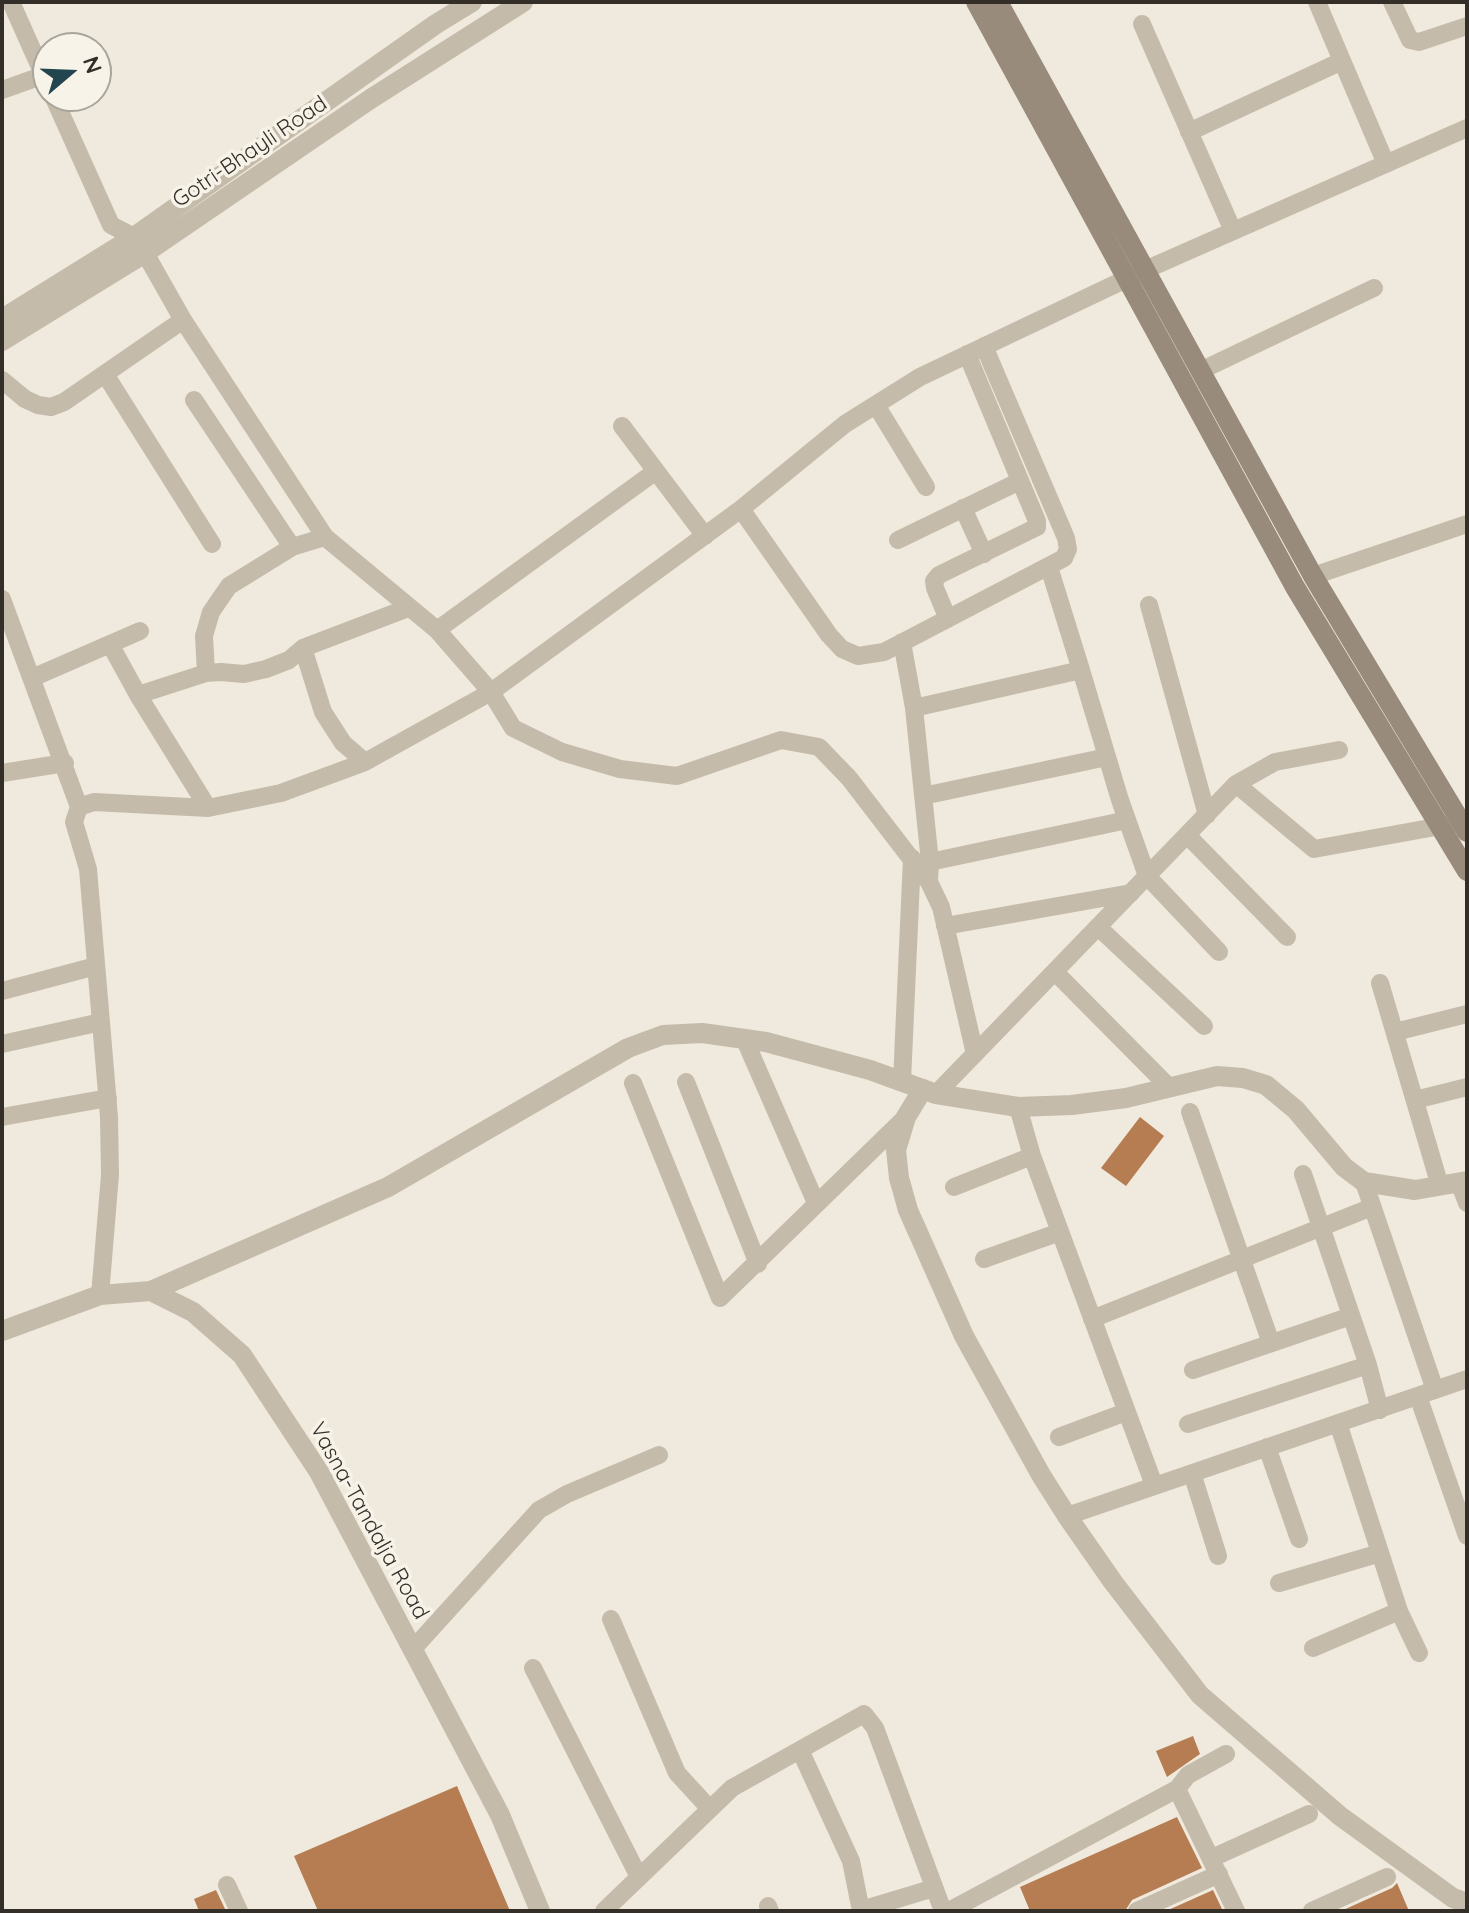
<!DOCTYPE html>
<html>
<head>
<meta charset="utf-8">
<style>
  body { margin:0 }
  #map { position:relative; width:1469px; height:1913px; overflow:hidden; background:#efeadd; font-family:Quicksand,sans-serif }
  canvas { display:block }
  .frame { position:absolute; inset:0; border:4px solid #342e29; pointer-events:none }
  .north { position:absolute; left:32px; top:32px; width:80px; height:80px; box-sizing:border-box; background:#f7f3e8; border:2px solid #a9a49c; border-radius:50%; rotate:71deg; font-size:22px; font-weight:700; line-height:32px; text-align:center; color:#342e29 }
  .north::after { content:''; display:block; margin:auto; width:28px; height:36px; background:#234550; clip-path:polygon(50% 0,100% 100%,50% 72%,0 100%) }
</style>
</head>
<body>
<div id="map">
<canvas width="1469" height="1913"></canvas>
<div class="frame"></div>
<div class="north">N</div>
</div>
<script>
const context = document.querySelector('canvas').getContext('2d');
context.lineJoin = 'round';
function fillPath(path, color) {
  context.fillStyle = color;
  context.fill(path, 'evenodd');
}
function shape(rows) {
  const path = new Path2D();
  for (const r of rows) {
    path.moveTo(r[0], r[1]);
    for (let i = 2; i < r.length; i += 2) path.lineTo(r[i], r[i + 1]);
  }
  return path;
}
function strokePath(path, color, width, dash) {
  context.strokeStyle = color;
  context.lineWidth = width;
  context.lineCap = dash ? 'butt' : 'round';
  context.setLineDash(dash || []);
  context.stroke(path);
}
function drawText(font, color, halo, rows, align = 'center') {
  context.font = font + ' Quicksand,sans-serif';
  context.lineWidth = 7;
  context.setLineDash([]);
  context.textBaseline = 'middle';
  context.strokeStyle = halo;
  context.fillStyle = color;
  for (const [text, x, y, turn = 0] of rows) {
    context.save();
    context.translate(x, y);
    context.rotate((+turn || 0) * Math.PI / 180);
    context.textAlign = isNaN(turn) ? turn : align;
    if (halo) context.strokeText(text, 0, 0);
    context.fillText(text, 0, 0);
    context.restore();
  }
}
const building = shape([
  [1140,1117,1164,1136,1126,1186,1101,1168],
  [1193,1736,1200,1754,1167,1777,1156,1751],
  [457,1786,510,1911,318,1911,294,1856],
  [1177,1817,1202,1868,1132,1900,1125,1911,1030,1911,1020,1887],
  [1397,1883,1409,1911,1341,1911,1392,1888],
  [216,1890,226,1911,199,1911,194,1899],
  [1213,1890,1222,1909,1166,1911]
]);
const minor = shape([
  [11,2,48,85],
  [1317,2,1386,164],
  [1392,2,1410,40,1419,42,1467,26],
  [1142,24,1233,231],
  [2,90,44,75],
  [53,96,111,225,134,237,145,253,183,320,325,537,437,630,491,692,513,728,562,752,620,769,677,776,781,740,819,747,849,778,929,882,941,907,975,1054],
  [1189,132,1342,61],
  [1200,371,1374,288],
  [105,374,212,544],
  [2,380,25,399,38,405,51,407,64,402,183,320],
  [194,400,292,547],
  [876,405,926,487],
  [622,426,705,536],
  [963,508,984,554],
  [741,509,829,635,842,649,858,656,884,652,1064,558,1068,549,1066,538,984,346],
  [898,540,1020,481],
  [1049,567,1081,670],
  [1313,576,1467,524],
  [2,599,79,807,74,822,88,869,109,1117,110,1175,100,1295],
  [1149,605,1207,815],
  [948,619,935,588,934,581,939,575,1037,527,1037,521,967,354],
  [437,630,656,471],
  [902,642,914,708,930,862,929,882],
  [110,644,138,695,206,673,221,672,244,674,266,669,289,660,303,648,408,608],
  [303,648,323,712,343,743,365,762],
  [206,673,204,636,211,612,229,586,292,547,325,537],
  [32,678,140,631],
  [138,695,208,808],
  [914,708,1081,670,1120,800,1147,876,1219,952],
  [2,773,65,763],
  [1236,784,1314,849,1452,824],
  [923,796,1107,757],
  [79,807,94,802,208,808,281,793,365,762,491,692,741,509,845,424,920,377,1145,270,1467,128],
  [1187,835,1287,937],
  [930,862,1127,820],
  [945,926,1131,893],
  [1098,927,1204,1026],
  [1055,972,1170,1088],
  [1380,983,1440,1186],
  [2,991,96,966],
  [1395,1032,1467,1014],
  [744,1038,816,1203],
  [2,1044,101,1022],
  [902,1081,912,858],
  [686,1082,758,1264],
  [633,1083,720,1298,906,1117],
  [936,1094,1236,784,1275,762,1339,750],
  [1415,1100,1467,1087],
  [1018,1107,1032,1156,1154,1485],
  [1190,1112,1271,1343],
  [2,1117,108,1098],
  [1303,1174,1368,1365,1380,1410],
  [1364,1182,1435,1390],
  [1459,1182,1467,1203],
  [954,1187,1032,1156],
  [984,1259,1060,1232],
  [1092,1319,1372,1207],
  [1193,1370,1351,1316],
  [1418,1396,1467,1536],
  [1338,1423,1399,1611,1419,1653],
  [1188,1424,1368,1365],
  [1059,1437,1126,1412],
  [1267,1447,1299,1539],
  [1192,1473,1218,1556],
  [1067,1516,1467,1379],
  [1279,1583,1380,1553],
  [611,1619,677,1773,710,1809],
  [1313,1648,1399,1611],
  [412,1650,539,1510,567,1494,659,1455],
  [533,1668,639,1877],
  [800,1750,851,1861,861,1911],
  [1177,1789,1188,1775,1226,1754],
  [1212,1858,1309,1814],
  [227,1885,239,1911],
  [768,1906,770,1911],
  [861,1910,934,1888],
  [604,1911,732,1788,864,1714,875,1728,943,1911],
  [949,1911,1177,1789,1236,1911],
  [1137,1911,1219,1874],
  [1312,1911,1387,1877]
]);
const tertiary = shape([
  [2,319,134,237,436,24,472,2],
  [2,341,145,253,372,98,523,2],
  [923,1089,906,1117,896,1150,899,1178,908,1210,964,1336,1041,1475,1067,1516,1113,1582,1200,1695,1340,1816,1453,1898,1467,1903],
  [151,1291,388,1187,628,1048,663,1035,702,1033,766,1042,870,1070,936,1094,1018,1107,1072,1105,1126,1098,1217,1076,1243,1078,1266,1085,1296,1110,1344,1167,1364,1182,1415,1190,1467,1181],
  [2,1331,100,1295,151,1291,193,1312,242,1355,319,1472,500,1815,540,1911]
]);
const secondary = shape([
  [976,2,1295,587,1467,871],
  [998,2,1313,576,1467,832]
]);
const streetNames = [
  ["Gotri-Bhayli Road",250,152,-34],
  ["Vasna-Tandalja Road",369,1521,61]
];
fillPath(building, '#b77d52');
strokePath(minor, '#c5bbaa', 18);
strokePath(tertiary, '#c5bbaa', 20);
strokePath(secondary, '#998b7c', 20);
drawText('22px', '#342e29', '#f7f3e8', streetNames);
</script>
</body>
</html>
